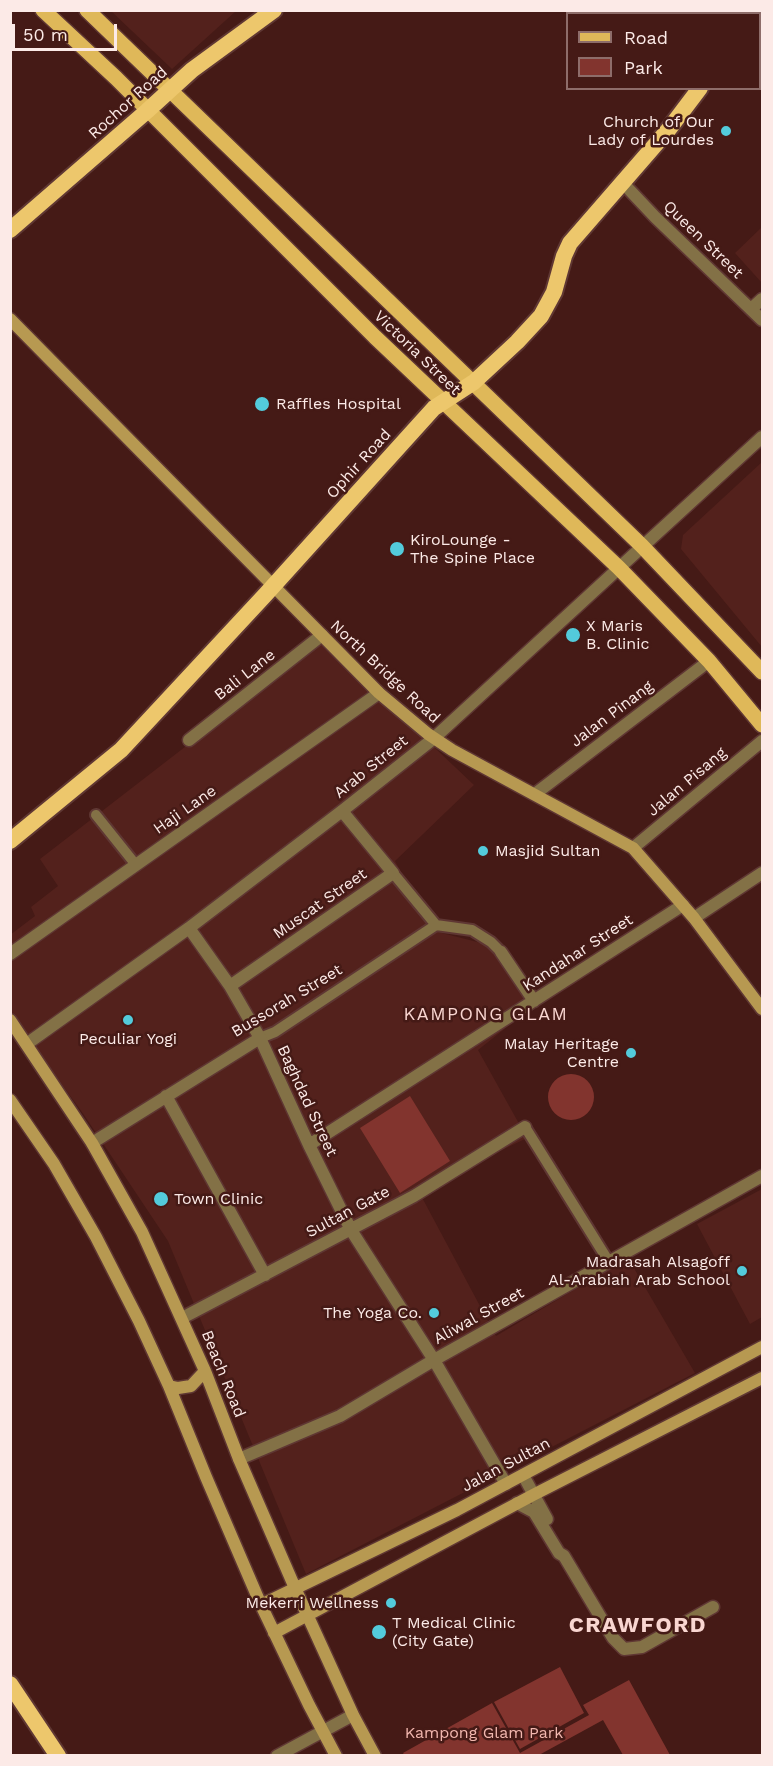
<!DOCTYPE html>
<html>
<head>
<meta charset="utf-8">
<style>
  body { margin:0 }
  #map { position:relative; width:773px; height:1766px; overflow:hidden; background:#451a16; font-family:"Work Sans",sans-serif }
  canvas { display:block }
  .frame { position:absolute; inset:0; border:12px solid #fceae7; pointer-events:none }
  .legend { position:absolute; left:566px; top:12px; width:195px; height:78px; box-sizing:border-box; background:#451a16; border:2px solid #8e6d6a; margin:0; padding:8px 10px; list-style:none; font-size:18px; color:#fceae7 }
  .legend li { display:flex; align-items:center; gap:12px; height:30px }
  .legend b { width:30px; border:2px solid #8e6d6a }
  .scale { position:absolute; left:12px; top:24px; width:105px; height:27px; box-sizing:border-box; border:3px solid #fceae7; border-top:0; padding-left:8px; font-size:18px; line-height:21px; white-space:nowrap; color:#fceae7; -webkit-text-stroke:4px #451a16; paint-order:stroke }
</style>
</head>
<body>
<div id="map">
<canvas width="773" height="1766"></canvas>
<div class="frame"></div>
<ul class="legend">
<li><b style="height:8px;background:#dfb859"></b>Road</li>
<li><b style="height:16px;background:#82342e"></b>Park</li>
</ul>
<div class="scale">50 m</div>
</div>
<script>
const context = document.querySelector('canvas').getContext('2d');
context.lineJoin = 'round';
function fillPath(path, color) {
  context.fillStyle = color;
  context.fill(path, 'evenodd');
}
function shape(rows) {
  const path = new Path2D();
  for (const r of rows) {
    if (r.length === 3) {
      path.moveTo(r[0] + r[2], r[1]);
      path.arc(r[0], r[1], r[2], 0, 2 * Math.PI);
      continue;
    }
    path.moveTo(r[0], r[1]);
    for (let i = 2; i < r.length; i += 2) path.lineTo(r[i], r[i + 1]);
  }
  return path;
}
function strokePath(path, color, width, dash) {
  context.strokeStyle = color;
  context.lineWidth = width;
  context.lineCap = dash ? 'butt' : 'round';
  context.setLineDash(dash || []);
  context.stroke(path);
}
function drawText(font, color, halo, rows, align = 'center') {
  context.font = font + ' "Work Sans",sans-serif';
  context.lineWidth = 5;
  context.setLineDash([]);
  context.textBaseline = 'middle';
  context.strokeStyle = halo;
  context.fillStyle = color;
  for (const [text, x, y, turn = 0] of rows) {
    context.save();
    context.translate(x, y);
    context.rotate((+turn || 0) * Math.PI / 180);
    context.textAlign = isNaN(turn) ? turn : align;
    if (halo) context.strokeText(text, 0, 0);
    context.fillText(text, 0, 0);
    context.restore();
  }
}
const built = shape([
  [111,11,236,11,172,69],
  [762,227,762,283,735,253],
  [762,462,762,647,681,549,683,535],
  [322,641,474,785,395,861,434,931,485,944,541,1000,478,1050,527,1138,418,1190,496,1336,628,1258,695,1373,306,1574,168,1241,84,1115,11,1014,10,935,35,916,31,907,58,886,40,859],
  [762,1189,762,1317,750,1324,697,1224]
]);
const green = shape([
  [571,1097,23],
  [410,1096,450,1161,400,1193,360,1128],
  [560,1667,584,1713,520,1749,494,1702],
  [629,1680,670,1755,623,1755,603,1720,539,1755,405,1756,403,1753,492,1703,520,1753,589,1715,583,1705]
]);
const pedestrian = shape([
  [96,815,136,865],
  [393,873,436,925],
  [260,1038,275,1032,436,925,472,930,491,942,501,952],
  [525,1127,609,1262]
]);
const minor = shape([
  [751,309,762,299],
  [189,740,322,635],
  [535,794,709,661],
  [633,848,762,741],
  [694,918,762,873],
  [189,928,230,986,260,1038,309,1145,351,1230,434,1360,506,1484],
  [501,952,534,1001],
  [10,954,379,693],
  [230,986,393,873,342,811],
  [28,1043,189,928,342,811,433,739,619,568],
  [166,1096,265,1275],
  [92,1143,260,1038],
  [309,1145,683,905],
  [182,1318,414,1196,525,1127],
  [239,1459,340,1416,434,1360,762,1176],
  [523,1475,547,1519],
  [517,1503,534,1512,559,1553,564,1556,613,1638,624,1649,642,1647,713,1607],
  [277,1756,353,1715]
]);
const tertiary = shape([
  [622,182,655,217,762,320],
  [619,568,762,437]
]);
const secondary = shape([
  [10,319,379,693,428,734,452,750,633,848,694,918,762,1009],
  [10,1020,92,1143,142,1232,205,1371,239,1459,295,1588,353,1715,375,1756],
  [10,1100,54,1164,96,1237,139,1321,169,1386,206,1477,261,1605,309,1705,336,1756],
  [169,1386,178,1388,191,1386,205,1371],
  [261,1605,457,1510,762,1347],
  [274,1633,533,1495,762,1378]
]);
const primary = shape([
  [43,10,116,78,375,337,619,568,709,661,762,725],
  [87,10,642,546,762,672]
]);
const trunk = shape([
  [742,14,743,10],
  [10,230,147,111,192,70,274,10],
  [10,841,121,750,266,594,434,408,474,382,517,342,541,316,554,292,564,256,570,243,669,129,700,88],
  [10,1684,58,1756]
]);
const markers = [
  [726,131,6,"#53cbdb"],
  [262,404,8,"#53cbdb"],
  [397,549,8,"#53cbdb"],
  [573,635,8,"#53cbdb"],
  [483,851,6,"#53cbdb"],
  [128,1020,6,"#53cbdb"],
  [631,1053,6,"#53cbdb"],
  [161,1199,8,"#53cbdb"],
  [742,1271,6,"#53cbdb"],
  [434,1313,6,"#53cbdb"],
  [391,1603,6,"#53cbdb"],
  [379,1632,8,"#53cbdb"]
];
const streetNames = [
  ["Rochor Road",128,103,-42],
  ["Queen Street",703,240,44],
  ["Victoria Street",417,353,44],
  ["Ophir Road",359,464,-48],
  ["North Bridge Road",385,672,43],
  ["Bali Lane",245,675,-38],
  ["Jalan Pinang",612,714,-37],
  ["Arab Street",371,767,-39],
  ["Jalan Pisang",687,782,-40],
  ["Haji Lane",185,810,-35],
  ["Muscat Street",320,904,-35],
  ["Kandahar Street",578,953,-33],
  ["Bussorah Street",287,1001,-31],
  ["Baghdad Street",307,1101,65],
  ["Sultan Gate",348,1212,-28],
  ["Aliwal Street",479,1316,-29],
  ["Beach Road",223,1374,68],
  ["Jalan Sultan",506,1465,-28]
];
const poiNames = [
  ["Church of Our",714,122,"right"],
  ["Lady of Lourdes",714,140,"right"],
  ["Raffles Hospital",276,404],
  ["KiroLounge -",410,540],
  ["The Spine Place",410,558],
  ["X Maris",586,626],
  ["B. Clinic",586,644],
  ["Masjid Sultan",495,851],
  ["Peculiar Yogi",128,1039,"center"],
  ["Malay Heritage",619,1044,"right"],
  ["Centre",619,1062,"right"],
  ["Town Clinic",174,1199],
  ["Madrasah Alsagoff",730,1262,"right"],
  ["Al-Arabiah Arab School",730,1280,"right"],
  ["The Yoga Co.",422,1313,"right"],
  ["Mekerri Wellness",379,1603,"right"],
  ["T Medical Clinic",392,1623],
  ["(City Gate)",392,1641]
];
const parkNames = [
  ["Kampong Glam Park",484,1733]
];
const neighbourhoodNames = [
  ["KAMPONG GLAM",486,1015]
];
const districtNames = [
  ["CRAWFORD",638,1626]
];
fillPath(built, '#53211c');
fillPath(green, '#82342e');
strokePath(pedestrian, '#5f3733', 14);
strokePath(minor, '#5f3733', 15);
strokePath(tertiary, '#5f3733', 15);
strokePath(secondary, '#5f3733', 15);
strokePath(primary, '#5f3733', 18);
strokePath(trunk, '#5f3733', 20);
strokePath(pedestrian, '#837146', 10);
strokePath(minor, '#837146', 12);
strokePath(tertiary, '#837146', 12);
strokePath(secondary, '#b79951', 12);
strokePath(primary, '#dfb859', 15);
strokePath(trunk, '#edc76c', 16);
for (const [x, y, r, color] of markers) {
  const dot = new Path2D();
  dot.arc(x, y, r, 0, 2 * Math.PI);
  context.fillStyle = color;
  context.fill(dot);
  strokePath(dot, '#451a16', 2);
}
drawText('16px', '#fceae7', '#451a16', streetNames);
drawText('16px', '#fceae7', '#451a16', poiNames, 'left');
drawText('16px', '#f2b7af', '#451a16', parkNames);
context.letterSpacing = '1.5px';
drawText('18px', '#f9d6d1', '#451a16', neighbourhoodNames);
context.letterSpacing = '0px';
context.letterSpacing = '1.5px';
drawText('bold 22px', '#f9d6d1', '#451a16', districtNames);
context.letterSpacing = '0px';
</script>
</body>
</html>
